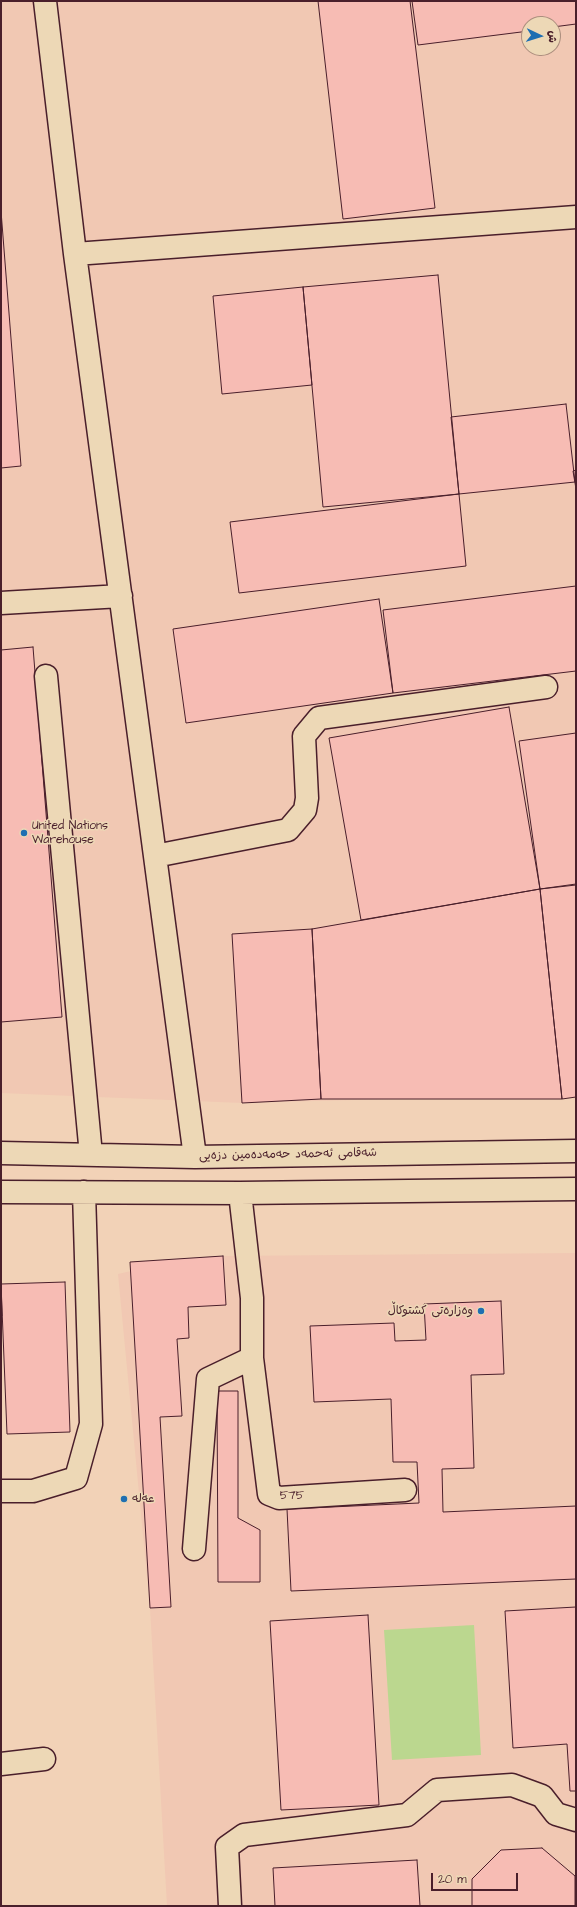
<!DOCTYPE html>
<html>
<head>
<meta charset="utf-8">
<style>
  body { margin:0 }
  #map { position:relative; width:577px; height:1907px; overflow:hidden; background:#f2d2b7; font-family:"Architects Daughter","Playpen Sans Arabic",sans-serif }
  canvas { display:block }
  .frame { position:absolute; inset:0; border:2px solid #4a1f2b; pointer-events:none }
  .north { position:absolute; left:521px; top:16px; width:40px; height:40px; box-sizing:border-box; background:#edd8b6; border:1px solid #ac8e7e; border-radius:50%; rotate:94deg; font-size:11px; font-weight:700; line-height:16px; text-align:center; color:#4a1f2b }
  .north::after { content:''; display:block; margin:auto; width:14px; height:18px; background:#1f6fb2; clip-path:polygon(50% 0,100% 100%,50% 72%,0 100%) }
  .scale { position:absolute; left:431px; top:1873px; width:87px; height:18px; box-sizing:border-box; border:2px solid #4a1f2b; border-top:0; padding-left:5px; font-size:12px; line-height:14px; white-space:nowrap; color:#4a1f2b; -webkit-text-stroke:3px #edd8b6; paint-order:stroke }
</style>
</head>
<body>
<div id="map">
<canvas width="577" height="1907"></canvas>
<div class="frame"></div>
<div class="north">ش</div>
<div class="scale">20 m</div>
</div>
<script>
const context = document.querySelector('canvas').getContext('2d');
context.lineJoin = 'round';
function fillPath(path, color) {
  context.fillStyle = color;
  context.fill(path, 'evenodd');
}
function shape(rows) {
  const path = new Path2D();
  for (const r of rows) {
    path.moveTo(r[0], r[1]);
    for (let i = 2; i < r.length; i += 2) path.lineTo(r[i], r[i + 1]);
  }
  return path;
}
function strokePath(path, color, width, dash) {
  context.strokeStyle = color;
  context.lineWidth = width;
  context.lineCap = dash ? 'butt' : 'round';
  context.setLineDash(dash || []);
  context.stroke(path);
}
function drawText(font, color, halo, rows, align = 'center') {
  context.font = font + ' "Architects Daughter","Playpen Sans Arabic",sans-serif';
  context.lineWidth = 3;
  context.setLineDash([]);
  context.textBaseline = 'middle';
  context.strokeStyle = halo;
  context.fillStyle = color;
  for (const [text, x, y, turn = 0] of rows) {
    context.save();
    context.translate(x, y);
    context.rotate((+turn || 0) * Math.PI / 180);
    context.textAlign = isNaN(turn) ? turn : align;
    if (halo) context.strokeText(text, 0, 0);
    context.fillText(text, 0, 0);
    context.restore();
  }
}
const built = shape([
  [1,1,576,1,576,1094,242,1103,1,1093],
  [529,24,553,24,553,48,529,48],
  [576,1253,576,1906,167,1906,150,1608,118,1274,183,1259,223,1256]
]);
const green = shape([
  [474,1625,481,1755,392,1760,384,1630]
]);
const building = shape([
  [318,1,410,1,435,208,343,219,318,1],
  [412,1,576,1,576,24,553,27,553,24,529,24,529,31,418,45,412,1],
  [1,211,21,466,1,468,1,211],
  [438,275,459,494,323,507,303,287,438,275],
  [303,287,312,385,222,394,213,296,303,287],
  [566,404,575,482,459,494,451,417,566,404],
  [576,470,576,489,573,471,576,470],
  [459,494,466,566,239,593,230,522,459,494],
  [576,586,576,671,393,693,383,610,576,586],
  [379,599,393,693,186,723,173,629,379,599],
  [33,647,62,1017,1,1022,1,650,33,647],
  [509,707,540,889,361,920,329,738,509,707],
  [576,733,576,884,540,889,519,741,576,733],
  [576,885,576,1097,562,1099,540,889,576,885],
  [540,889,562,1099,321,1099,312,929,540,889],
  [312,929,321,1099,242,1103,232,934,312,929],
  [223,1256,226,1305,188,1307,189,1338,177,1339,182,1416,160,1417,171,1607,150,1608,130,1262,223,1256],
  [1,1282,2,1316,1,1316,1,1282],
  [65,1282,70,1432,7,1434,1,1284,65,1282],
  [501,1301,504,1374,471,1375,474,1468,442,1469,443,1512,576,1506,576,1579,291,1591,287,1509,419,1503,417,1462,393,1462,391,1399,314,1402,310,1326,394,1323,395,1341,426,1340,424,1304,501,1301],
  [217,1391,238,1391,238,1518,260,1530,260,1582,218,1582,217,1391],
  [576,1607,576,1791,570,1791,567,1744,513,1748,505,1611,576,1607],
  [368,1615,379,1805,281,1810,270,1621,368,1615],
  [542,1848,575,1876,575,1906,472,1906,472,1879,501,1850,542,1848],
  [417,1860,420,1906,275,1906,273,1868,417,1860]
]);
const minor = shape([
  [45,1,75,254,195,1157],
  [75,254,576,217],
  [1,603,121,596],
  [46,676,91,1155],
  [155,856,288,830,305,810,307,798,304,736,319,718,546,687],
  [1,1153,195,1157,576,1151],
  [1,1192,240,1193,576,1189],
  [252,1358,269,1494,279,1498,405,1490],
  [1,1491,33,1491,76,1478,91,1424,84,1192],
  [194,1549,208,1379,252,1358,252,1298,240,1193],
  [1,1764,44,1759],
  [230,1906,227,1847,244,1835,407,1815,437,1790,512,1785,542,1796,556,1814,576,1820]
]);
const markers = [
  [24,833,4,"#1f6fb2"],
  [481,1311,4,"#1f6fb2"],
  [124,1499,4,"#1f6fb2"]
];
const poiNames = [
  ["United Nations",32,826],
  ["Warehouse",32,840],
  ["وەزارەتی کشتوکاڵ",473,1311,"right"],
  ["عەلە",132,1499]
];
const streetNames = [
  ["شەقامی ئەحمەد حەمەدەمین دزەیی",288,1155,-1],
  ["575",292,1496]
];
fillPath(built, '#f1c8b3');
fillPath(green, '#bbd78f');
fillPath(building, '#f7bcb4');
strokePath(building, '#4a1f2b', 1);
strokePath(minor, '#4a1f2b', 25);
strokePath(minor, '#edd8b6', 22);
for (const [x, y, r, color] of markers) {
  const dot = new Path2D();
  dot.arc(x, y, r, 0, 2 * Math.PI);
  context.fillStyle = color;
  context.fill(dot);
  strokePath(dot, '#edd8b6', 1.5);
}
drawText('12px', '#4a1f2b', '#edd8b6', poiNames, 'left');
drawText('12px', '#4a1f2b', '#edd8b6', streetNames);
</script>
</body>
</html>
